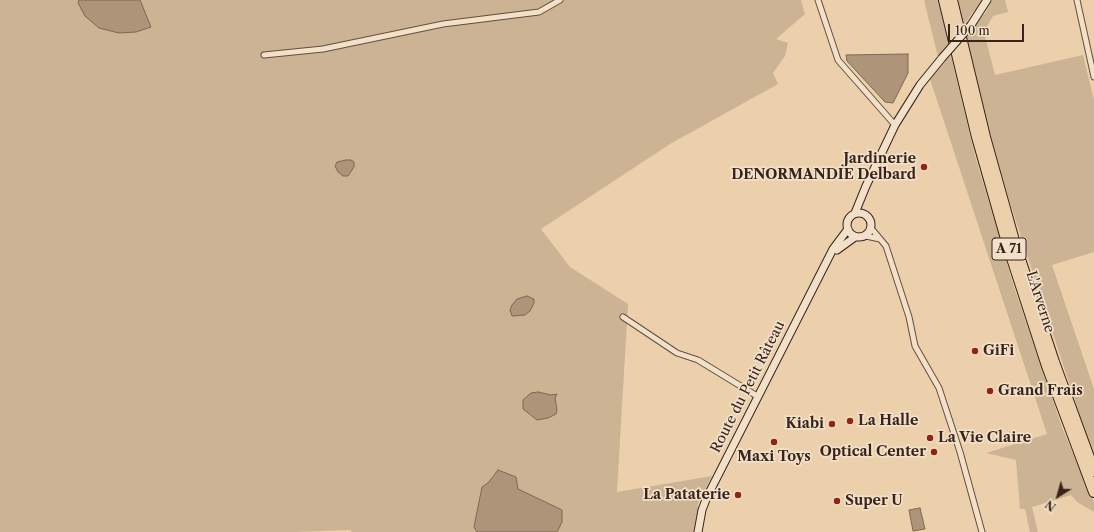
<!DOCTYPE html>
<html>
<head>
<meta charset="utf-8">
<style>
  body { margin:0 }
  #map { position:relative; width:1094px; height:532px; overflow:hidden; background:#ebd0ab; font-family:"Libre Caslon Text",serif }
  canvas { display:block }
  .north { position:absolute; left:1038px; top:476px; width:40px; height:40px; -webkit-text-stroke:3px #f2e0c8; paint-order:stroke; rotate:217deg; font-size:11px; font-weight:700; line-height:16px; text-align:center; color:#37231c }
  .north::after { content:''; display:block; margin:auto; width:14px; height:18px; background:#37231c; clip-path:polygon(50% 0,100% 100%,50% 72%,0 100%) }
  .scale { position:absolute; left:948px; top:24px; width:76px; height:18px; box-sizing:border-box; border:2px solid #37231c; border-top:0; padding-left:5px; font-size:12px; line-height:14px; white-space:nowrap; color:#37231c; -webkit-text-stroke:3px #f2e0c8; paint-order:stroke }
</style>
</head>
<body>
<div id="map">
<canvas width="1094" height="532"></canvas>
<div class="north">N</div>
<div class="scale">100 m</div>
</div>
<script>
const context = document.querySelector('canvas').getContext('2d');
context.lineJoin = 'round';
function fillPath(path, color) {
  context.fillStyle = color;
  context.fill(path, 'evenodd');
}
function shape(rows) {
  const path = new Path2D();
  for (const r of rows) {
    if (r.length === 3) {
      path.moveTo(r[0] + r[2], r[1]);
      path.arc(r[0], r[1], r[2], 0, 2 * Math.PI);
      continue;
    }
    path.moveTo(r[0], r[1]);
    for (let i = 2; i < r.length; i += 2) path.lineTo(r[i], r[i + 1]);
  }
  return path;
}
function strokePath(path, color, width, dash) {
  context.strokeStyle = color;
  context.lineWidth = width;
  context.lineCap = dash ? 'butt' : 'round';
  context.setLineDash(dash || []);
  context.stroke(path);
}
function drawText(font, color, halo, rows, align = 'center') {
  context.font = font + ' "Libre Caslon Text",serif';
  context.lineWidth = 3.5;
  context.setLineDash([]);
  context.textBaseline = 'middle';
  context.strokeStyle = halo;
  context.fillStyle = color;
  for (const [text, x, y, turn = 0] of rows) {
    context.save();
    context.translate(x, y);
    context.rotate((+turn || 0) * Math.PI / 180);
    context.textAlign = isNaN(turn) ? turn : align;
    if (halo) context.strokeText(text, 0, 0);
    context.fillText(text, 0, 0);
    context.restore();
  }
}
const green = shape([
  [0,0,801,0,805,14,776,39,788,43,785,56,773,73,778,84,670,144,541,229,570,267,628,304,617,492,712,476,697,506,702,508,701,532,351,532,351,530,296,532,0,532],
  [924,0,941,0,950,43,938,57],
  [957,0,984,0,972,13,963,27],
  [992,0,1005,0,1008,12,993,16,984,32,995,75,1083,55,1094,100,1094,252,1052,265,1094,389,1094,453,1080,416,1009,200,977,87,966,37,986,12],
  [951,55,975,156,1014,287,1063,430,1094,502,1094,512,1077,502,1071,495,1032,507,1038,532,1030,532,1025,509,1020,509,1016,460,986,453,1047,434,930,79]
]);
const water = shape([
  [79,0,140,0,151,27,136,32,119,33,99,28,85,16,78,3,79,0],
  [908,54,908,73,893,103,885,102,847,61,846,55,908,54],
  [346,160,351,160,354,162,354,167,348,176,343,176,338,172,335,166,337,162,346,160],
  [527,296,534,299,534,303,530,311,525,315,512,316,510,310,512,305,517,299,527,296],
  [538,392,551,395,557,394,555,398,557,410,556,414,548,418,537,420,523,409,523,400,531,393,538,392],
  [498,470,516,477,518,489,562,510,562,522,557,532,477,532,474,527,482,487,488,483,498,470],
  [920,508,925,529,913,531,909,510,920,508]
]);
const street = shape([
  [818,0,838,60,895,125],
  [1077,0,1094,77],
  [264,55,323,49,443,24,539,12,560,0],
  [871,228,886,246,909,317,915,346,939,388,960,452,982,532],
  [866,236,880,239],
  [623,317,677,353,698,360,757,396]
]);
const secondary = shape([
  [971,25,987,0],
  [859,225,12],
  [855,213,866,186,895,125,920,85,942,58],
  [837,250,855,237],
  [698,532,702,510,707,497,833,249,848,229]
]);
const highway = shape([
  [944,0,977,137,1008,246,1047,366,1094,492],
  [952,0,985,137,1015,244,1054,362,1094,471]
]);
const secondaryBridge = shape([
  [942,58,971,25]
]);
const markers = [
  [924,167,4,"#8f2418"],
  [975,351,4,"#8f2418"],
  [990,391,4,"#8f2418"],
  [850,421,4,"#8f2418"],
  [832,424,4,"#8f2418"],
  [930,438,4,"#8f2418"],
  [774,442,4,"#8f2418"],
  [934,452,4,"#8f2418"],
  [738,495,4,"#8f2418"],
  [837,501,4,"#8f2418"]
];
const shields = [
  [1009,249,34]
];
const shieldNames = [
  ["A 71",1009,249]
];
const poiNames = [
  ["Jardinerie",916,159,"right"],
  ["DENORMANDIE Delbard",916,175,"right"],
  ["GiFi",983,351],
  ["Grand Frais",998,391],
  ["La Halle",858,421],
  ["Kiabi",824,424,"right"],
  ["La Vie Claire",938,438],
  ["Optical Center",926,452,"right"],
  ["Maxi Toys",774,457,"center"],
  ["La Pataterie",730,495,"right"],
  ["Super U",845,501]
];
const streetNames = [
  ["L'Arverne",1040,302,72],
  ["Route du Petit Râteau",748,387,-63]
];
fillPath(green, '#ccb393');
fillPath(water, '#ae957a');
strokePath(water, '#7e6754', 1);
strokePath(street, '#644e40', 7);
strokePath(secondary, '#37231c', 9);
strokePath(highway, '#37231c', 12);
strokePath(street, '#f2e0c8', 5);
strokePath(secondary, '#f2e0c8', 7);
strokePath(highway, '#ebd0ab', 10);
strokePath(secondaryBridge, '#37231c', 9, []);
strokePath(secondaryBridge, '#f2e0c8', 7);
for (const [x, y, r, color] of markers) {
  const dot = new Path2D();
  dot.arc(x, y, r, 0, 2 * Math.PI);
  context.fillStyle = color;
  context.fill(dot);
  strokePath(dot, '#f2e0c8', 1.5);
}
for (const [x, y, w] of shields) {
  const box = new Path2D();
  box.roundRect(x - w / 2, y - 11, w, 22, 3);
  context.fillStyle = '#f2e0c8';
  context.fill(box);
  strokePath(box, '#37231c', 1);
}
drawText('bold 13px', '#37231c', null, shieldNames);
drawText('bold 14px', '#37231c', '#f2e0c8', poiNames, 'left');
drawText('14px', '#37231c', '#f2e0c8', streetNames);
</script>
</body>
</html>
